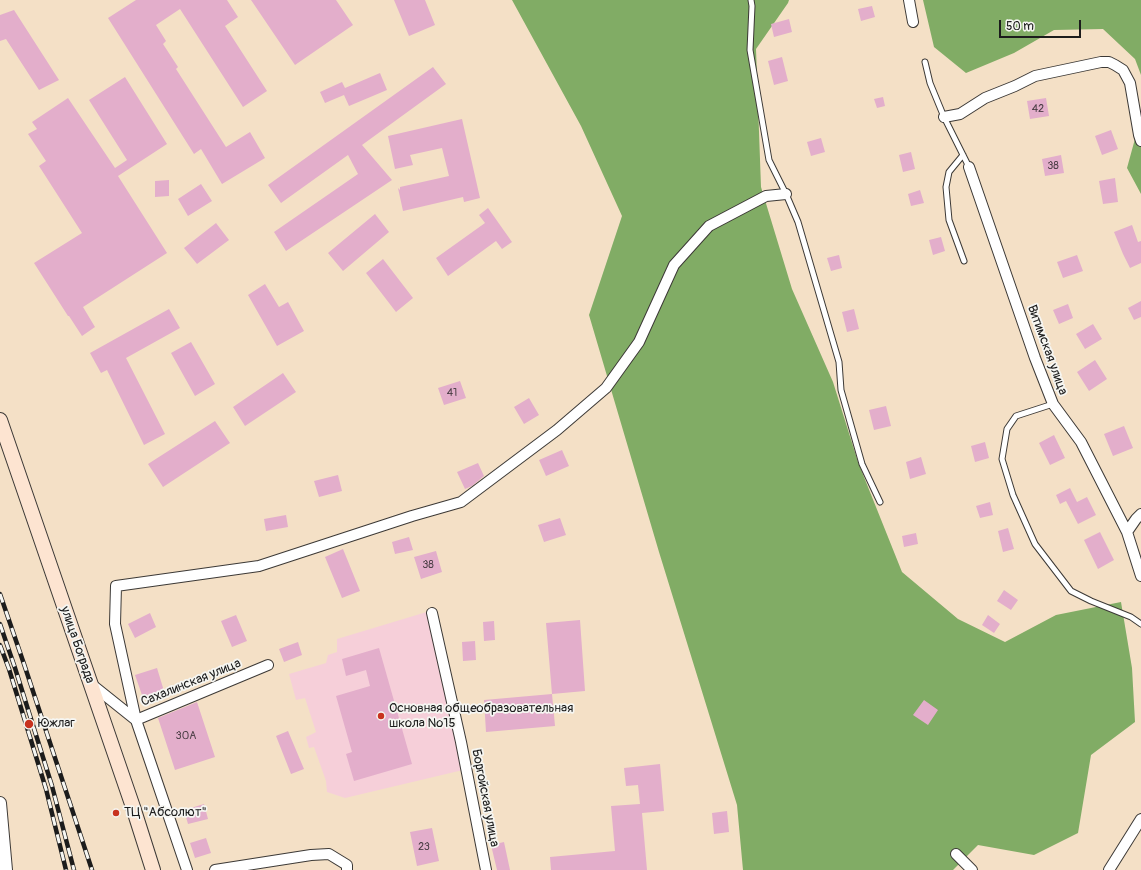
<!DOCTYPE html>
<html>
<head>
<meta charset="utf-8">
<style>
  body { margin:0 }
  #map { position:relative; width:1141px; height:870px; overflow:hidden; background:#f4e0c6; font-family:Pangolin,sans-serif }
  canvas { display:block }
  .scale { position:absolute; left:999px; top:20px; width:82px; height:18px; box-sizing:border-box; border:2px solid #1c1c1c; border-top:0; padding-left:5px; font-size:12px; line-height:14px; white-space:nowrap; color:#1c1c1c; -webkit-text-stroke:3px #f6f6f2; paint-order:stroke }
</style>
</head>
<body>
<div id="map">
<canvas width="1141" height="870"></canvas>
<div class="scale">50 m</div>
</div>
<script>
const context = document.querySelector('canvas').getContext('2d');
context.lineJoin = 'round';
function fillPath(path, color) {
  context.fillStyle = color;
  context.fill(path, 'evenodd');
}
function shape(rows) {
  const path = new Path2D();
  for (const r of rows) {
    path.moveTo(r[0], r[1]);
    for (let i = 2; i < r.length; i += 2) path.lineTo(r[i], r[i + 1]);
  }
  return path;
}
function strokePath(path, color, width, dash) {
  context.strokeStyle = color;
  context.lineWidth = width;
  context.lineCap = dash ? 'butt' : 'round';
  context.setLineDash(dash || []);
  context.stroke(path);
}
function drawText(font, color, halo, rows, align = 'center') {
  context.font = font + ' Pangolin,sans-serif';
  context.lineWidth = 3.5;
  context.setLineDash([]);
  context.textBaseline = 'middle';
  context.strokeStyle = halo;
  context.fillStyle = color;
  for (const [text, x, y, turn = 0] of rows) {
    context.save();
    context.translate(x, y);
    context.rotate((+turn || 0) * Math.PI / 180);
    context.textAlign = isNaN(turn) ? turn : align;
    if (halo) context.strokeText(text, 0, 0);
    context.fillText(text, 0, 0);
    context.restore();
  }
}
const built = shape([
  [430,611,463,770,345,798,327,792,326,781,314,747,309,748,306,737,316,732,305,698,296,700,289,674,326,663,328,655,337,652,337,639]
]);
const forest = shape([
  [512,0,789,0,788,3,756,49,761,187,792,289,833,382,858,462,902,572,958,619,1005,642,1056,615,1121,602,1132,668,1135,722,1091,755,1078,833,1034,855,978,845,953,870,743,870,737,805,659,552,589,315,622,216,581,126],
  [923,0,1141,0,1141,75,1135,59,1103,29,1054,30,1014,53,966,73,934,47],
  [1141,117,1141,194,1127,168]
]);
const building = shape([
  [136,0,227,0,238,17,225,26,267,91,243,107,180,9,156,25,166,41,163,44,178,67,176,69,226,147,250,132,265,158,222,184,201,149,194,154,108,18],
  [251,0,336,0,353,25,295,65],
  [394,0,425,0,435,25,409,36],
  [872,6,875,17,861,21,858,9],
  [14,10,59,80,39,90,6,39,0,41,0,15],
  [789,19,792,32,774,37,771,24],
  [782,57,788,81,774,85,768,61],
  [433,67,446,84,362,145,392,180,286,251,274,232,358,174,348,155,281,203,268,185],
  [380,73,387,90,349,106,344,95,325,103,320,92,342,82,345,88],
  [125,77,167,144,118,176,167,253,83,307,95,327,82,336,69,316,68,316,34,263,82,233,39,166,46,161,28,134,37,129,32,122,68,98,115,168,127,160,89,100],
  [883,97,885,106,877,108,874,99],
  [1046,98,1049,116,1030,119,1027,101],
  [462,119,480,198,464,202,463,197,403,211,398,188,400,190,400,187,449,176,442,148,410,155,413,165,395,169,388,136],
  [1111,130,1118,149,1102,155,1095,136],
  [821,138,825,152,811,156,807,142],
  [911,152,915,169,903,172,899,155],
  [1061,155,1064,173,1045,176,1042,159],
  [1115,178,1118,202,1103,204,1099,181],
  [169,180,169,196,155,197,155,181],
  [201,184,212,201,188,216,178,199],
  [920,190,924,203,911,206,908,194],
  [488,208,512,242,502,249,496,241,448,276,436,258,485,223,479,215],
  [375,214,389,232,343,271,328,253],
  [216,223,229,240,197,264,184,248],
  [1132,225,1138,242,1141,241,1141,263,1130,268,1123,254,1114,232],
  [941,237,945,251,933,255,929,240],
  [839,255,842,268,831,271,827,258],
  [1077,255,1083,271,1063,278,1057,262],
  [383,259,413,298,396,312,366,273],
  [265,284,279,307,288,302,304,331,277,346,248,295],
  [1141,301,1141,317,1134,320,1128,308],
  [1068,304,1073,318,1059,324,1053,310],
  [169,309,180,328,126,358,165,434,144,445,107,370,101,373,90,353],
  [854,309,859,329,847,332,842,312],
  [1093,324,1102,339,1085,349,1076,334],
  [191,342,215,384,195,396,171,353],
  [1095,360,1107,379,1089,391,1077,372],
  [283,373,296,392,245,426,233,407],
  [460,381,466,398,444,405,438,388],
  [529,398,539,415,524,424,514,407],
  [886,406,891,426,874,430,869,410],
  [215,421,230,443,163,487,148,464],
  [1124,426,1133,448,1113,456,1104,434],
  [1054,435,1065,458,1050,465,1039,443],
  [985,442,989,458,975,462,971,446],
  [562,450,569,466,546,476,539,460],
  [921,457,926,474,910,479,906,462],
  [478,463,484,476,472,486,465,489,457,472],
  [338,475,342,491,319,497,314,481],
  [1070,488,1077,502,1087,497,1096,515,1078,524,1066,501,1060,504,1056,495],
  [990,502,993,515,980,518,976,506],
  [286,515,288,527,266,531,264,519],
  [560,518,566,535,544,542,538,525],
  [1008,528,1014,549,1003,552,998,531],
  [1100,532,1114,560,1098,569,1084,540],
  [916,533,918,544,904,547,902,536],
  [409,537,413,550,395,554,392,542],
  [343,549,360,591,342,598,325,557],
  [436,551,442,572,421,579,414,557],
  [1004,590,1018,600,1011,610,997,601],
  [150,613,156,627,135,638,128,624],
  [236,615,247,641,232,647,221,621],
  [988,615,1000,624,994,633,982,625],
  [580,620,585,691,552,694,546,623],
  [494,621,495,640,484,641,483,622],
  [475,641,476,660,463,661,462,642],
  [298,642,302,655,284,662,279,649],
  [379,648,412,764,354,781,346,754,352,752,336,696,370,686,366,670,346,676,342,659],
  [157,668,164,691,143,698,135,675],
  [552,694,555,726,486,732,484,700],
  [924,700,938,710,928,725,913,715],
  [197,702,215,757,175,770,158,718],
  [288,731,304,769,291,774,276,736],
  [660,764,664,811,642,813,647,870,551,870,550,857,615,851,611,806,640,804,638,785,626,786,624,768],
  [204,804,208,819,188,824,184,810],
  [727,811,729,832,714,834,712,813],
  [432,828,439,861,417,866,410,832],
  [206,838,211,853,195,858,190,843],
  [504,842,510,870,497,870,491,845]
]);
const service = shape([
  [751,0,752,6,750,50,769,160,786,194,798,222,839,362,841,390,862,464,880,502],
  [925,62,930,83,944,117,969,167],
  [963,155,949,172,946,187,949,220,964,261],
  [1053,404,1016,416,1007,429,1002,459,1013,495,1035,544,1071,591,1091,601,1131,617,1141,624]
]);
const minor = shape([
  [909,0,913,22],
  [944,117,960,114,985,98,1015,86,1035,76,1101,62,1109,62,1115,65,1123,70,1130,83,1139,135,1141,141],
  [969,167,1035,358,1053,404,1081,442,1127,532,1141,576],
  [1127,532,1136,519,1141,514],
  [432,613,461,742,486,870],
  [91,684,136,720,115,624,116,586,259,566,412,516,461,502,557,430,606,388,639,342,674,265,709,226,766,196,786,194],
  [956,854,972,870],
  [187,870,136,720,268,665],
  [215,870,311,855,329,854,347,865,347,870],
  [1109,870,1141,819]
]);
const tertiary = shape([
  [0,803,6,870]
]);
const secondary = shape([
  [0,420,133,807,153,870]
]);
const rail = shape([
  [0,594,24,664,92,870],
  [0,624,15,668,52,786,74,870],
  [0,645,9,669,46,789,66,870]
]);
const markers = [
  [381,716,4,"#c8321e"],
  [29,724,5,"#c8321e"],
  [116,813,4,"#c8321e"]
];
const numberNames = [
  ["42",1038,109],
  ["38",1053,166],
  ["41",452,393],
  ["38",428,565],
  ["30А",186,736],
  ["23",424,847]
];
const streetNames = [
  ["Витимская улица",1047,350,70],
  ["улица Бограда",77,645,71],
  ["Сахалинская улица",191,683,-22],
  ["Боргойская улица",485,798,79]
];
const poiNames = [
  ["Основная общеобразовательная",389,709],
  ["школа №15",389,724],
  ["Южлаг",38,724],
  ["ТЦ \"Абсолют\"",124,813]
];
fillPath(built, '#f6cfd9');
fillPath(forest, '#81ac65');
fillPath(building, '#e3aecb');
strokePath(service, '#3c3936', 7);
strokePath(minor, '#3c3936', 12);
strokePath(tertiary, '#3c3936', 14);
strokePath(secondary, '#3c3936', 16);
strokePath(service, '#fff', 5);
strokePath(minor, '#fff', 10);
strokePath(tertiary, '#fff', 12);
strokePath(secondary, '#fde4d1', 14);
strokePath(rail, '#1c1c1c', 4.5);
strokePath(rail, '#f6f6f2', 3, [9]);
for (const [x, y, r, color] of markers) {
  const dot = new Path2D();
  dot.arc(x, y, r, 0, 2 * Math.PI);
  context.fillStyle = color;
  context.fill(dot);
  strokePath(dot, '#f6f6f2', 1.5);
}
drawText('11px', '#4e4048', null, numberNames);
drawText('13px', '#1c1c1c', '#f6f6f2', streetNames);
drawText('13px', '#1c1c1c', '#f6f6f2', poiNames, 'left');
</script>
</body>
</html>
